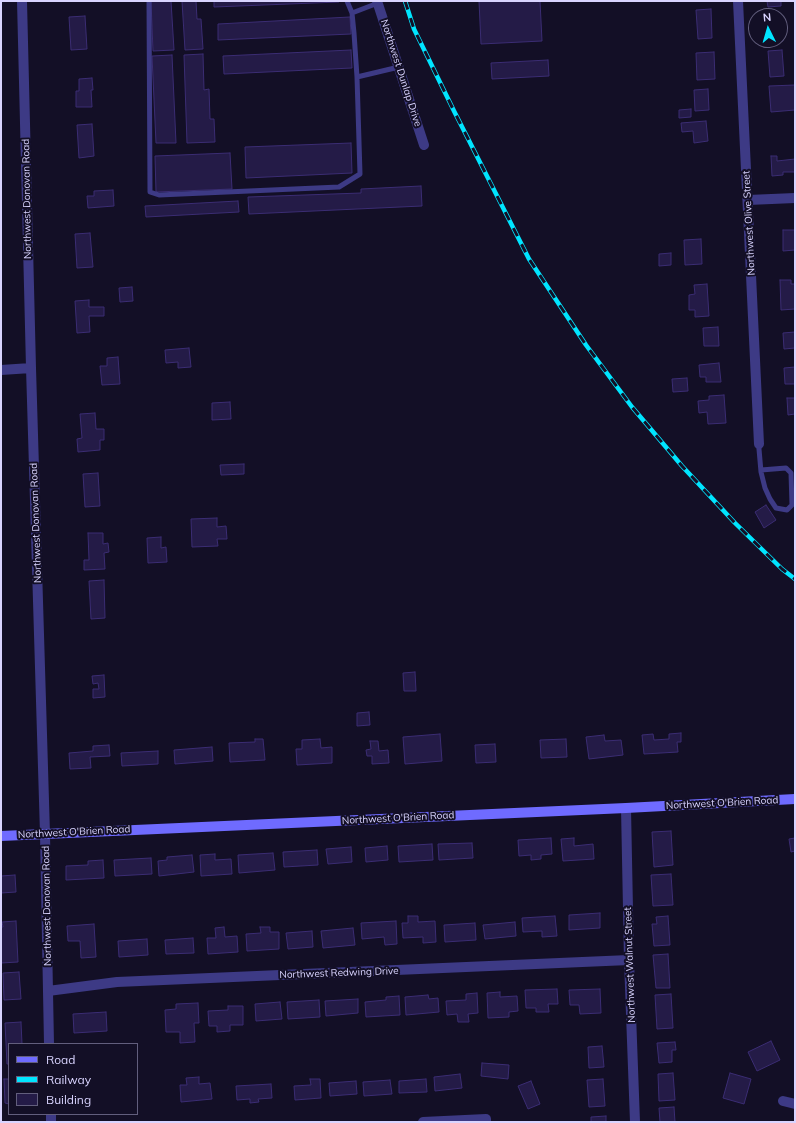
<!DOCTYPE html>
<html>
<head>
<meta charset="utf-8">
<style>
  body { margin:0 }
  #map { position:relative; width:796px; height:1123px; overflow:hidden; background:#130f26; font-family:Mulish,sans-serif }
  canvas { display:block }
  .frame { position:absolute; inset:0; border:2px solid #d9d4ff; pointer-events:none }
  .legend { position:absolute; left:8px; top:1043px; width:130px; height:72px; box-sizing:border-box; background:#130f26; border:1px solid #625e7d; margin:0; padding:5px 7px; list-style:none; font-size:12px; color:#d9d4ff }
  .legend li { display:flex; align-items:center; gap:8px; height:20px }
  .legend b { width:20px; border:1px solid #625e7d }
  .north { position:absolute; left:748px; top:8px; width:40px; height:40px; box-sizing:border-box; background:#130f26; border:1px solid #625e7d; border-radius:50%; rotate:355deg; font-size:11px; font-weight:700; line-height:16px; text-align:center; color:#d9d4ff }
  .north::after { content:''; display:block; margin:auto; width:14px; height:18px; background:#00e5ff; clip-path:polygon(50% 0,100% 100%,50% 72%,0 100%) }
</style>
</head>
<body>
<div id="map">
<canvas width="796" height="1123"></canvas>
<div class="frame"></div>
<ul class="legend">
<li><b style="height:5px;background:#6f6bff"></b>Road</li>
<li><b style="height:5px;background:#00e5ff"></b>Railway</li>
<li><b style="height:11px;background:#241b47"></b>Building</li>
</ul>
<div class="north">N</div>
</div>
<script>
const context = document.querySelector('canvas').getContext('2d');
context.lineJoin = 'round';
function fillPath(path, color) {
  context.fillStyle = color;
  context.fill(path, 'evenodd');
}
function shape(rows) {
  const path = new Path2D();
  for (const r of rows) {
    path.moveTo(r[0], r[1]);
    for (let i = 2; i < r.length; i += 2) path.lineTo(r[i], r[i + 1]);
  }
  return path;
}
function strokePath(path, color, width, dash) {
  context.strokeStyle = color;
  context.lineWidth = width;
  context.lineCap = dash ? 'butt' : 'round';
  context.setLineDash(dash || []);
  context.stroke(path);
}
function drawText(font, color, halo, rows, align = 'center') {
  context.font = font + ' Mulish,sans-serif';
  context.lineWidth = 4;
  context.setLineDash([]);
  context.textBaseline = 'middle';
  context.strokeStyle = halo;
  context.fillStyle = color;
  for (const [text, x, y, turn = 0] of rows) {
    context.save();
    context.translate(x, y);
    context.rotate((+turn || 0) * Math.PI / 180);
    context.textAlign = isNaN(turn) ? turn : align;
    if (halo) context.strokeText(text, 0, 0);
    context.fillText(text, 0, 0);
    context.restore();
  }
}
const building = shape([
  [151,1,171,1,174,50,153,51,151,1],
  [182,1,196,1,197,19,201,19,203,49,185,50,182,1],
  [214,1,339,1,339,2,214,7,214,1],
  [479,1,540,1,542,41,481,44,479,1],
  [767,1,781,1,781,6,768,7,767,1],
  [711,9,712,38,698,39,696,10,711,9],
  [767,15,781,15,783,41,769,42,769,40,780,40,780,16,767,15],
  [85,16,87,49,71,50,69,17,85,16],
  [350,17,351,34,218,40,218,24,350,17],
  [351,50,352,68,224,74,223,56,351,50],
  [782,50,784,76,770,77,768,51,782,50],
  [714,52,715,79,697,80,696,53,714,52],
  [203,54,204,90,209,89,210,119,214,119,215,142,187,143,184,55,203,54],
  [172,55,176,143,156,143,152,56,172,55],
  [548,60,549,76,492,79,491,63,548,60],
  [92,78,93,90,91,90,92,107,76,107,76,91,79,91,79,79,92,78],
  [795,85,795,110,771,112,769,86,795,85],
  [708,89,709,110,695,111,694,90,708,89],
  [691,109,691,117,679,118,679,110,691,109],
  [706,121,708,141,694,143,693,131,682,132,681,123,706,121],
  [92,124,94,156,79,158,77,125,92,124],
  [351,143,352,173,246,178,245,147,351,143],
  [230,153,232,189,156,192,155,156,230,153],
  [771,156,777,156,777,161,795,159,795,172,783,172,783,175,772,176,771,156],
  [421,186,422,206,249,214,248,197,361,193,361,189,421,186],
  [113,190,114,206,88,208,87,196,94,196,94,191,113,190],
  [238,201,239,212,146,217,145,206,238,201],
  [783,230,795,230,795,250,783,251,783,230],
  [90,233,93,267,77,268,75,234,90,233],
  [701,239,702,264,685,265,684,240,701,239],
  [671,253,671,265,659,266,659,254,671,253],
  [780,280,791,280,791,284,795,284,795,309,781,310,780,280],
  [707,284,709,316,695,317,695,310,689,310,689,295,695,294,694,285,707,284],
  [132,287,133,301,120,302,119,288,132,287],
  [89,300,89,307,104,307,104,316,89,316,90,332,77,333,75,301,89,300],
  [718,327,719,346,704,346,703,328,718,327],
  [795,332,795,348,784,349,783,333,795,332],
  [189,348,191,367,178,368,178,362,166,363,165,350,189,348],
  [118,357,120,384,102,385,100,366,107,366,107,358,118,357],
  [719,363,721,382,706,382,706,377,700,377,699,365,719,363],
  [795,367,795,384,785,384,784,368,795,367],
  [687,378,688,391,673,392,672,379,687,378],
  [724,395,726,423,708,424,707,412,699,413,698,401,709,400,709,396,724,395],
  [787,398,795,398,795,414,788,415,787,398],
  [230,402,231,419,212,420,212,403,230,402],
  [95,413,96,429,104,429,104,440,100,440,100,450,78,452,77,439,82,438,80,414,95,413],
  [244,464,244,474,221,475,220,465,244,464],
  [98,473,100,506,85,507,83,474,98,473],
  [766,505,776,520,764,528,755,512,766,505],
  [217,518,217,527,226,526,227,539,217,539,218,546,192,547,191,519,217,518],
  [88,533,103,533,103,544,108,543,109,552,104,553,105,569,84,570,84,560,89,560,88,533],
  [161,537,161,548,166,547,167,562,148,563,147,538,161,537],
  [104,580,105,618,91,619,89,581,104,580],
  [415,672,416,691,404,691,403,673,415,672],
  [104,675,105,697,93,698,93,689,99,689,98,683,93,684,92,676,104,675],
  [369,712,370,725,357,726,357,713,369,712],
  [681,733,681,742,677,742,678,752,644,754,642,735,653,734,654,740,669,739,669,734,681,733],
  [440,734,442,761,405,764,403,737,440,734],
  [604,735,605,741,621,740,623,755,589,759,586,737,604,735],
  [255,739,263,739,265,760,230,762,229,743,255,742,255,739],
  [320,739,321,748,332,747,332,763,297,765,296,749,302,749,302,740,320,739],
  [566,739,567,757,541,758,540,740,566,739],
  [370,741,378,741,379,751,388,750,389,763,372,764,372,756,367,756,366,750,371,749,370,741],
  [495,744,496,762,476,763,475,745,495,744],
  [109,745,110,756,90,757,91,768,70,769,69,753,93,751,93,746,109,745],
  [212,747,213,761,175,764,174,750,212,747],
  [158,751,158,764,122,766,121,753,158,751],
  [671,831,673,865,654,867,652,832,671,831],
  [551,838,552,854,541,855,541,859,531,860,531,855,519,856,518,840,551,838],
  [574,838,574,846,593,844,594,859,563,861,561,839,574,838],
  [795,838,795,851,791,852,789,839,795,838],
  [472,843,473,858,439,860,438,844,472,843],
  [432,844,433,860,399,862,398,846,432,844],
  [387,846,388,860,366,862,365,848,387,846],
  [351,847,352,862,328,864,326,849,351,847],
  [317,850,318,865,284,867,283,852,317,850],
  [273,853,275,870,239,873,238,855,273,853],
  [215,854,215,860,231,859,232,874,201,876,200,855,215,854],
  [192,855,194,872,159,876,158,861,167,860,167,857,192,855],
  [151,858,152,874,115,876,114,860,151,858],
  [103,860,104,878,66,880,66,866,88,865,88,861,103,860],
  [671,874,673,905,653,906,651,875,671,874],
  [15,875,16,892,1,893,1,876,15,875],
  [600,913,600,928,569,930,569,915,600,913],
  [408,916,418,916,418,922,435,921,436,942,423,943,423,937,403,938,402,923,408,923,408,916],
  [555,916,557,936,542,937,542,931,523,932,522,918,555,916],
  [668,916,670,945,654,946,652,924,657,924,656,917,668,916],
  [16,921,18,962,1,963,1,927,3,927,2,922,16,921],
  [396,921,397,944,385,945,384,937,362,939,361,923,396,921],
  [515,922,516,936,485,939,483,925,515,922],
  [475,923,476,940,445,942,444,925,475,923],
  [94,924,96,957,81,958,80,941,68,941,67,926,94,924],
  [224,927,225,937,237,936,238,952,208,954,207,938,216,938,215,928,224,927],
  [260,927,270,927,270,932,279,932,279,949,247,951,246,934,261,933,260,927],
  [353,928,355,945,323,948,321,931,353,928],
  [312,931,313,947,288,949,286,933,312,931],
  [193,938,194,953,166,954,165,940,193,938],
  [147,939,148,955,119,957,118,941,147,939],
  [668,954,670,988,656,988,653,955,668,954],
  [19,972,21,999,4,1000,3,973,19,972],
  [557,989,558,1004,548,1004,549,1012,536,1012,536,1008,526,1008,525,990,557,989],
  [600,989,601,1013,580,1014,579,1005,570,1005,569,990,600,989],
  [500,992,500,997,517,996,518,1011,509,1012,509,1017,488,1018,487,993,500,992],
  [477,993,478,1013,468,1014,469,1022,458,1022,457,1014,447,1015,446,1001,466,1000,466,994,477,993],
  [671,994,673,1028,657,1029,655,995,671,994],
  [428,995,429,999,438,998,439,1012,406,1015,405,997,428,995],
  [399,996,400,1015,366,1017,365,1002,386,1000,386,997,399,996],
  [358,999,358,1013,326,1016,325,1001,358,999],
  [319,1000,320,1017,288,1019,287,1002,319,1000],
  [280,1002,282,1019,256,1021,255,1004,280,1002],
  [198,1003,199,1023,194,1023,195,1042,180,1043,180,1032,166,1032,165,1010,176,1009,176,1004,198,1003],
  [228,1006,243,1006,243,1025,230,1025,230,1031,217,1032,217,1026,209,1026,208,1011,228,1010,228,1006],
  [106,1012,107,1031,74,1033,73,1014,106,1012],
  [21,1022,22,1044,9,1044,9,1064,7,1064,5,1023,21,1022],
  [771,1041,780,1060,757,1071,748,1052,771,1041],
  [675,1042,676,1050,672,1050,672,1062,659,1063,657,1043,675,1042],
  [602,1046,604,1067,589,1068,588,1047,602,1046],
  [482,1063,509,1065,508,1079,481,1076,482,1063],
  [673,1073,675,1100,659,1101,658,1074,673,1073],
  [730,1073,751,1079,744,1104,723,1098,730,1073],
  [460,1074,462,1088,435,1091,434,1077,460,1074],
  [199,1077,199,1084,210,1083,212,1099,181,1102,180,1085,187,1085,186,1078,199,1077],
  [4,1079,9,1079,9,1104,5,1103,4,1079],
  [310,1079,320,1079,321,1098,295,1100,294,1086,311,1085,310,1079],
  [426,1079,427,1092,399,1093,399,1081,426,1079],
  [603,1079,605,1106,589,1107,587,1080,603,1079],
  [390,1080,392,1094,364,1096,363,1082,390,1080],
  [356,1081,357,1094,330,1096,329,1083,356,1081],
  [531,1081,540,1104,528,1109,518,1086,531,1081],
  [271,1084,272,1098,258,1099,259,1102,250,1103,250,1099,237,1100,236,1086,271,1084],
  [674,1107,675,1122,660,1122,659,1108,674,1107],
  [606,1116,606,1122,591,1122,591,1117,606,1116]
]);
const lane = shape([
  [149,1,150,192,159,195,339,187,360,174,357,77,354,33,352,13,347,1],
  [352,13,378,3],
  [357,77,399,67],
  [759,444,759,449,761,472,765,488,770,499,776,508,787,510,792,505,791,473,786,468,761,470]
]);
const street = shape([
  [22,1,31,368,45,834,49,1044],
  [377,1,424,145],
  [738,1,759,444],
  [748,200,795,198],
  [1,370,31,368],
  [626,808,629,960,635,1122],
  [48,991,117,982,629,960],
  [783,1101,795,1104],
  [51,1114,51,1122],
  [423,1122,486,1119,486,1122]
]);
const secondary = shape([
  [1,836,626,808,795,799]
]);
const rail = shape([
  [405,1,414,29,454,111,529,259,586,345,632,407,682,466,735,523,782,569,795,579]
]);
const streetNames = [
  ["Northwest Dunlap Drive",401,73,72],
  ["Northwest Donovan Road",27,199,-91],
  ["Northwest Olive Street",749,223,-93],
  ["Northwest Donovan Road",36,523,-92],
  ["Northwest O'Brien Road",722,803,-3],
  ["Northwest O'Brien Road",398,818,-3],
  ["Northwest O'Brien Road",74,832,-3],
  ["Northwest Donovan Road",47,906,-91],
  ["Northwest Walnut Street",630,965,-92],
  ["Northwest Redwing Drive",339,973,-2]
];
fillPath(building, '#241b47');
strokePath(building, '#3b2d73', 1);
strokePath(lane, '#3d3a85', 5);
strokePath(street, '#3d3a85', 10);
strokePath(secondary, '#6f6bff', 10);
strokePath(rail, '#00e5ff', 4.5);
strokePath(rail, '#130f26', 3, [9]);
drawText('10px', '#d9d4ff', '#130f26', streetNames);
</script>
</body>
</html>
